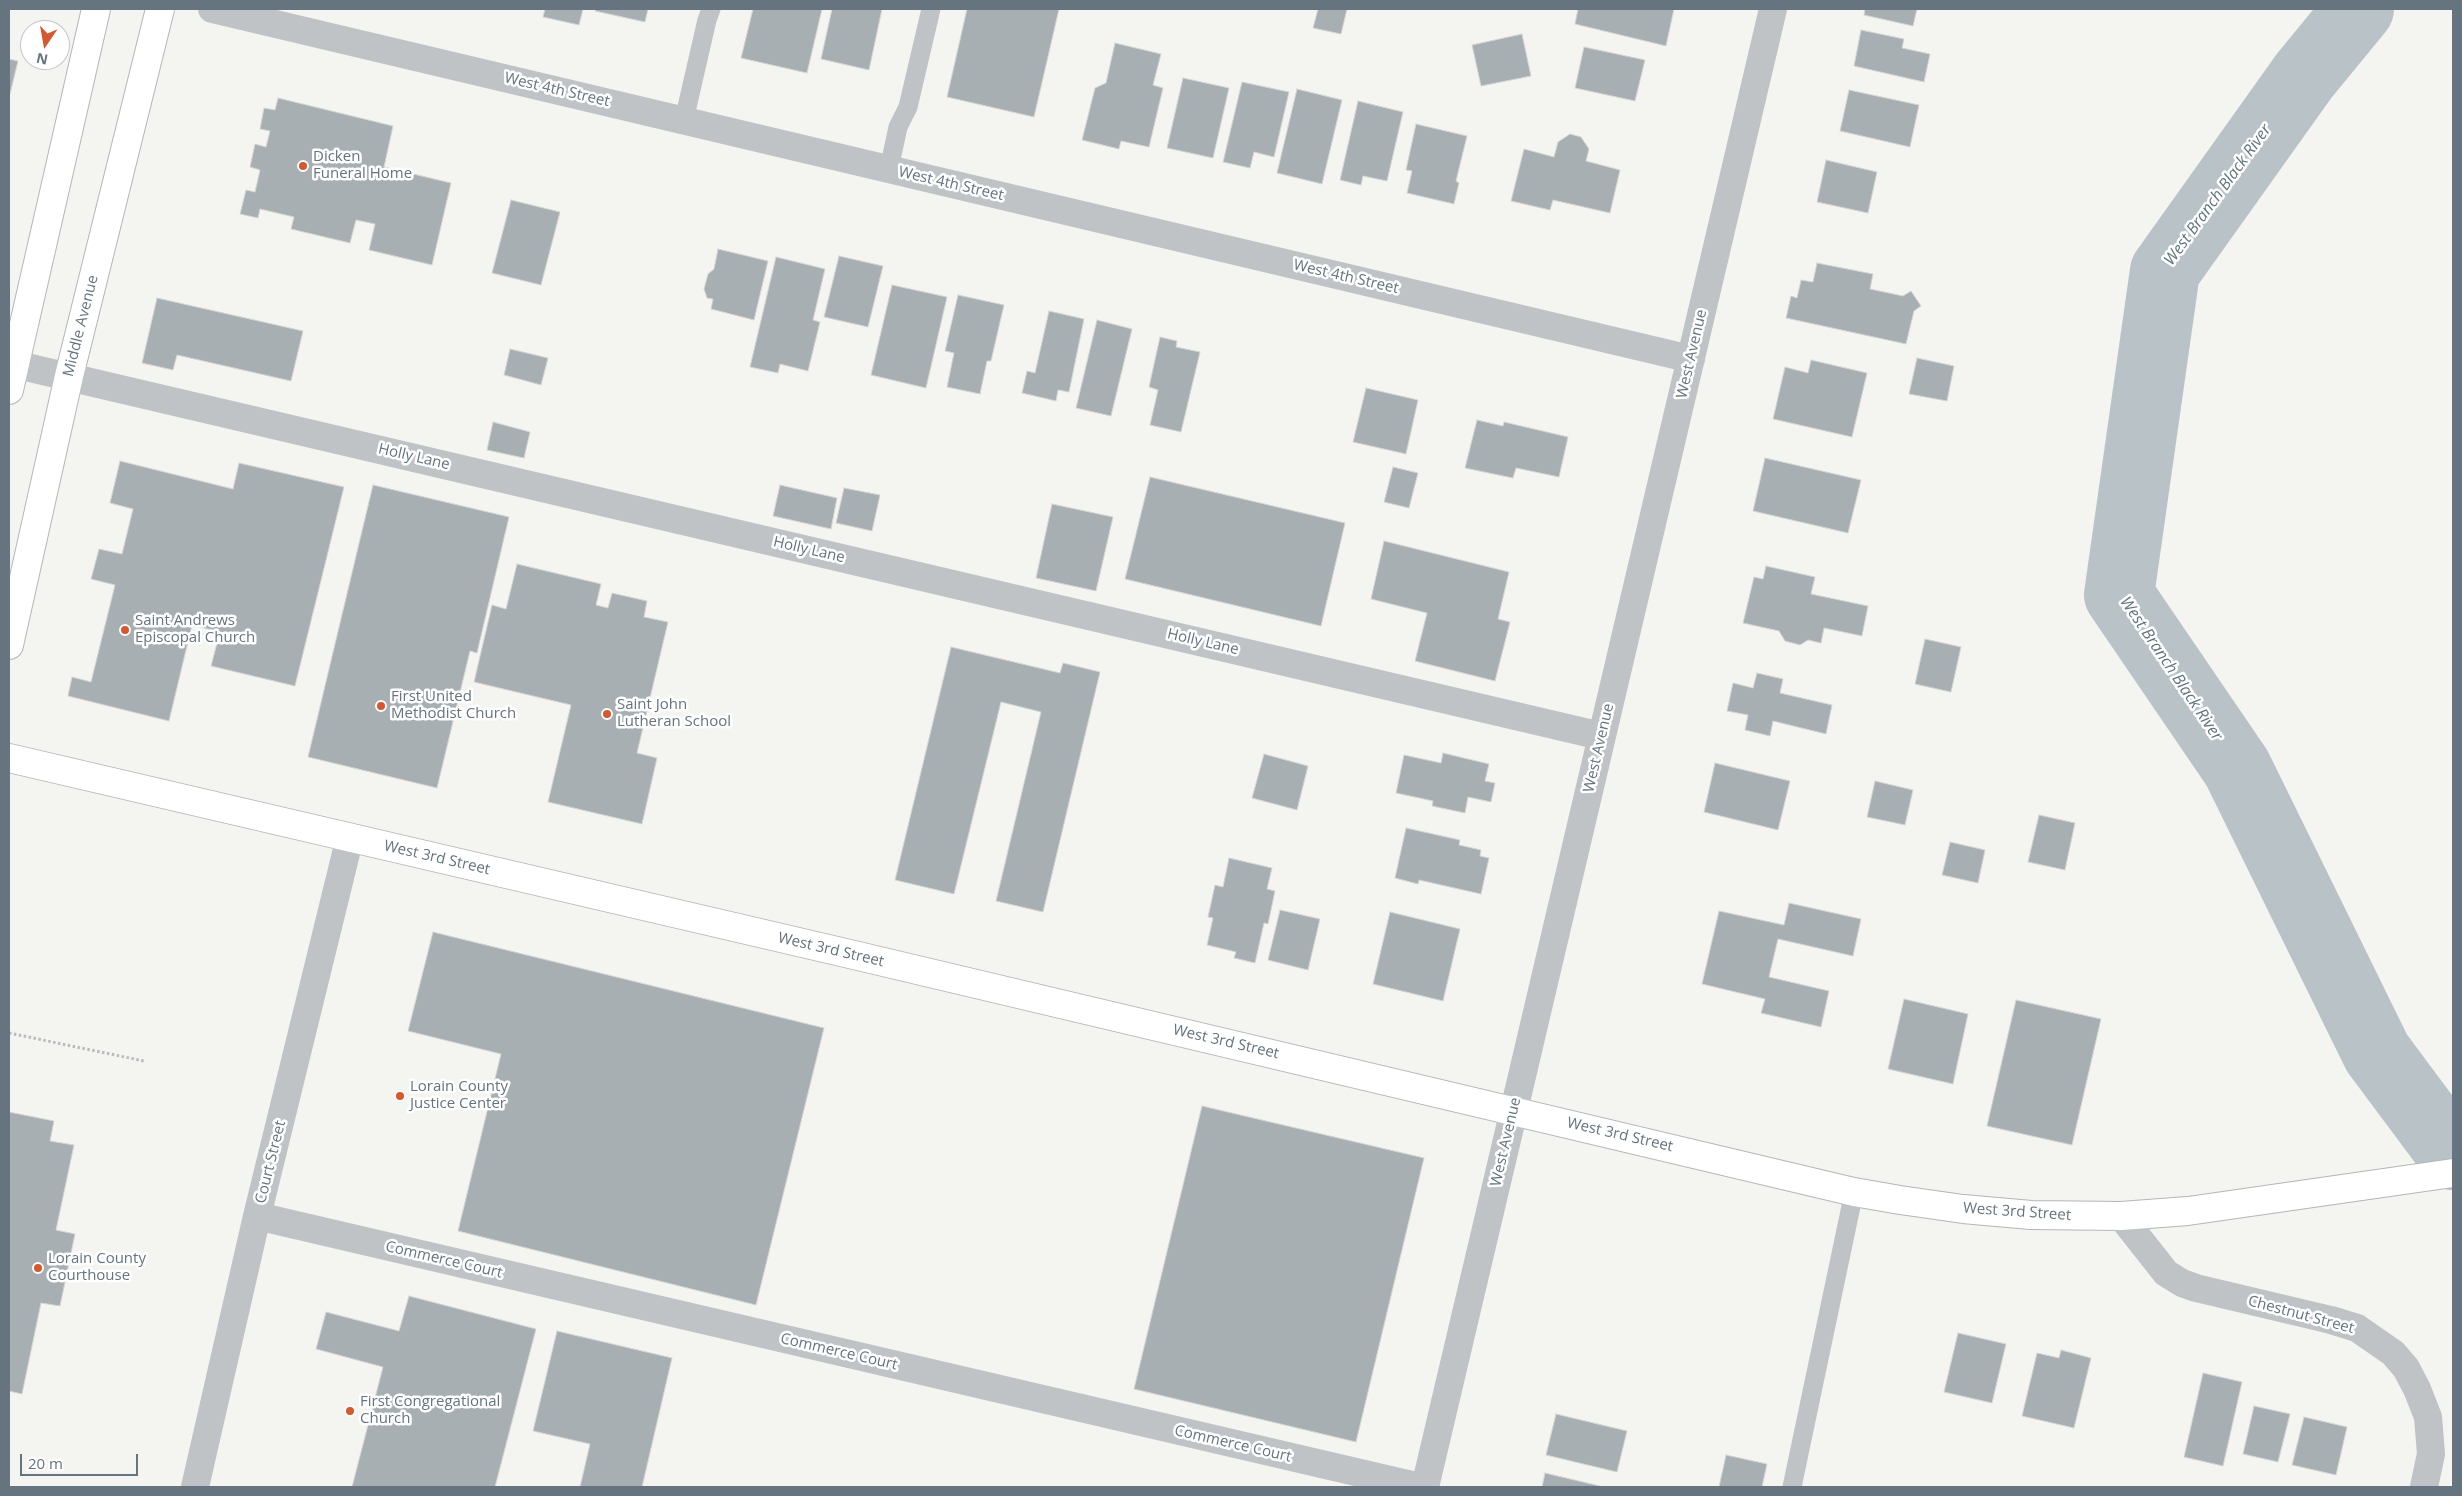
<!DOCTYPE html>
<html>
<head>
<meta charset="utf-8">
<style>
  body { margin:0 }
  #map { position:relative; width:2462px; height:1496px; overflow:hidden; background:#f4f4f1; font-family:"Open Sans",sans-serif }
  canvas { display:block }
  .frame { position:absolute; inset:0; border:10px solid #65747f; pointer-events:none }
  .north { position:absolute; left:20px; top:20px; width:50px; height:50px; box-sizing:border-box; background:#fff; border:1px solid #c1c7cc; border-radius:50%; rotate:192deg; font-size:14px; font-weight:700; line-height:20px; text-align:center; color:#65747f }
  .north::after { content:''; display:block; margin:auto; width:18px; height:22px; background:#d55830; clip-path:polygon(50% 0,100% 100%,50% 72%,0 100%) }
  .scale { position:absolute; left:20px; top:1454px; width:118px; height:22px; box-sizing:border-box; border:2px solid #65747f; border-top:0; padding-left:6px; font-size:15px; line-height:18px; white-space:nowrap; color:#65747f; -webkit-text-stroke:4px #fff; paint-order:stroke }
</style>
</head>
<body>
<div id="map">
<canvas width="2462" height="1496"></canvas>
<div class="frame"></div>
<div class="north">N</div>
<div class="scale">20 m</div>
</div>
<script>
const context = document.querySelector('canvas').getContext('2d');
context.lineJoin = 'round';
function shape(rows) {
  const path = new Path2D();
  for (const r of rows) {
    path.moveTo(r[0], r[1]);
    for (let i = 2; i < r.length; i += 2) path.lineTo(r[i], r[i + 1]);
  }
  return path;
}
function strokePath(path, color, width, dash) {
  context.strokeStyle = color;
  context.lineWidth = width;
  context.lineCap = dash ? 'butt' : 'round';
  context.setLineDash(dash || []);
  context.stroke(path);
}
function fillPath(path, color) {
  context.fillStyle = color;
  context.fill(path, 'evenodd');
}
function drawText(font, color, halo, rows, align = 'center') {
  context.font = font + ' "Open Sans",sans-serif';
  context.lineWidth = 5;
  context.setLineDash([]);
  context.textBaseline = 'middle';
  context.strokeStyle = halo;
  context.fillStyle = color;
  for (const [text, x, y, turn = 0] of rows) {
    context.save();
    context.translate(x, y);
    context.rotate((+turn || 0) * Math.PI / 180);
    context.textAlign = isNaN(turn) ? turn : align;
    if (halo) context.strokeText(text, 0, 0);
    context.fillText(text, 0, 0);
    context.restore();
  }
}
const river = shape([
  [2359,9,2304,76,2165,271,2119,595,2237,768,2377,1053,2453,1155]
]);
const building = shape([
  [545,9,583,9,579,25,543,17,545,9],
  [596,9,648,9,645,22,595,11,596,9],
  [753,9,822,9,807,73,741,58,753,9],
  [832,9,882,9,869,70,821,59,832,9],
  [967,9,1059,9,1034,117,947,97,967,9],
  [1318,9,1347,9,1341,34,1313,28,1318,9],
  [1578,9,1674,9,1666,46,1575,24,1578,9],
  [1865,9,1917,9,1913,26,1864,15,1865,9],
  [1861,30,1904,39,1902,48,1930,54,1924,82,1854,66,1861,30],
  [1522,34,1531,76,1481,86,1472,45,1522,34],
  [1115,43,1161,54,1153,85,1163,88,1149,147,1121,141,1119,149,1082,140,1095,88,1106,83,1115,43],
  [1584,47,1645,60,1635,101,1575,88,1584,47],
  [9,59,18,61,9,98,9,59],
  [1183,78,1229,88,1213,158,1167,148,1183,78],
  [1242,82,1289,92,1274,157,1254,152,1250,168,1223,162,1242,82],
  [1297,89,1342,100,1322,184,1277,173,1297,89],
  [1849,90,1919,105,1910,147,1840,131,1849,90],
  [278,98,393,126,384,167,451,183,432,265,369,250,375,224,356,220,350,243,291,229,294,217,260,209,258,218,240,214,246,190,255,192,260,170,250,167,255,144,266,147,270,131,260,129,264,108,275,110,278,98],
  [1358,101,1403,112,1387,181,1363,176,1361,185,1340,180,1358,101],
  [1416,124,1467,136,1456,181,1459,183,1454,204,1407,193,1412,171,1406,170,1416,124],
  [1570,134,1581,137,1589,149,1586,161,1620,170,1610,213,1553,200,1550,210,1511,201,1524,149,1554,157,1558,142,1570,134],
  [1826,160,1877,172,1868,213,1817,202,1826,160],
  [511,200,560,212,541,285,492,273,511,200],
  [718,249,768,261,754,320,711,309,713,299,707,298,704,289,708,274,714,269,718,249],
  [839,256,883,266,868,327,824,317,839,256],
  [776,257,825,269,813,320,820,322,808,371,780,364,778,373,750,367,776,257],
  [1817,263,1873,274,1870,289,1903,296,1911,291,1921,306,1914,311,1906,344,1786,318,1791,296,1797,298,1801,280,1813,282,1817,263],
  [892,285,947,297,926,388,871,375,892,285],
  [958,295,1004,305,991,361,987,361,980,394,947,387,954,353,945,351,958,295],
  [157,298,303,331,291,381,177,355,173,370,142,363,157,298],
  [1049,311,1084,319,1069,392,1058,390,1056,401,1022,393,1027,371,1035,373,1049,311],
  [1097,320,1132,329,1111,416,1076,408,1097,320],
  [1160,337,1177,341,1176,347,1200,352,1181,432,1150,425,1158,390,1149,387,1160,337],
  [510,349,548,358,541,385,504,375,510,349],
  [1917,358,1954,366,1947,401,1909,394,1917,358],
  [1811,360,1867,373,1852,437,1773,419,1785,367,1808,373,1811,360],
  [1366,388,1418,400,1406,454,1353,442,1366,388],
  [1477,420,1503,426,1504,422,1568,437,1559,477,1516,468,1513,478,1465,468,1477,420],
  [493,422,530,432,524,458,487,450,493,422],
  [1765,458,1861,480,1848,533,1753,511,1765,458],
  [120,461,233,489,239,463,344,487,295,686,211,666,220,632,192,625,169,721,68,696,72,677,91,682,115,585,91,579,99,549,122,554,133,509,110,503,120,461],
  [1393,467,1418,473,1409,508,1384,502,1393,467],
  [1150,477,1345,523,1321,626,1125,579,1150,477],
  [373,485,509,517,477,653,470,651,437,788,308,757,373,485],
  [780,485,837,498,831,529,773,516,780,485],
  [844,488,880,495,872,531,836,523,844,488],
  [1052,504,1113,517,1096,591,1036,578,1052,504],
  [1384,541,1509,572,1498,619,1510,622,1495,681,1415,661,1427,613,1371,599,1384,541],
  [517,564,601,584,596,605,608,608,612,593,647,601,644,617,668,622,637,753,657,758,642,824,548,802,571,705,474,682,492,605,506,609,517,564],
  [1766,566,1815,577,1811,594,1868,606,1862,636,1824,628,1821,643,1808,640,1800,645,1785,641,1779,631,1743,623,1754,577,1763,579,1766,566],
  [1925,639,1961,647,1951,692,1915,684,1925,639],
  [951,647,1060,673,1063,663,1100,672,1043,912,996,901,1041,712,1001,702,954,894,895,880,951,647],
  [1757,673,1783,679,1780,693,1832,705,1826,734,1773,721,1770,736,1745,730,1748,715,1727,711,1733,683,1753,688,1757,673],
  [1443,753,1489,764,1485,781,1495,783,1491,802,1468,797,1465,813,1432,806,1433,801,1396,793,1404,755,1441,763,1443,753],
  [1264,754,1308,766,1297,810,1252,798,1264,754],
  [1715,763,1790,781,1778,830,1704,812,1715,763],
  [1875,781,1913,790,1905,825,1867,817,1875,781],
  [2039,815,2075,823,2065,870,2028,862,2039,815],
  [1406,828,1460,840,1459,845,1481,850,1480,856,1489,858,1481,894,1419,880,1418,884,1395,878,1406,828],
  [1950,842,1985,850,1978,883,1942,875,1950,842],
  [1229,858,1272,868,1267,889,1275,891,1268,924,1264,923,1255,963,1234,958,1236,952,1207,945,1213,918,1208,917,1215,885,1223,887,1229,858],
  [1789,903,1861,919,1853,956,1778,939,1769,977,1829,991,1821,1027,1761,1013,1765,999,1702,984,1719,911,1784,925,1789,903],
  [1280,910,1320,919,1308,970,1268,960,1280,910],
  [1390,912,1460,929,1443,1001,1373,984,1390,912],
  [433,932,824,1028,756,1305,458,1231,501,1054,408,1031,433,932],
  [1904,999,1968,1014,1953,1084,1888,1069,1904,999],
  [2016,1000,2101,1019,2072,1145,1987,1126,2016,1000],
  [1202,1106,1424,1158,1356,1442,1134,1389,1202,1106],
  [9,1112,54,1121,50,1141,74,1145,56,1230,75,1234,60,1306,41,1303,22,1394,9,1391,9,1112],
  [409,1296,536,1329,495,1487,352,1487,383,1367,316,1349,326,1312,399,1331,409,1296],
  [557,1331,672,1358,642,1487,580,1487,590,1444,533,1431,557,1331],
  [1958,1333,2006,1344,1992,1403,1944,1392,1958,1333],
  [2061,1350,2091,1358,2074,1428,2022,1416,2037,1353,2059,1358,2061,1350],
  [2203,1373,2242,1382,2223,1466,2184,1457,2203,1373],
  [2254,1406,2290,1414,2278,1462,2243,1454,2254,1406],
  [1556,1414,1627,1431,1617,1472,1546,1455,1556,1414],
  [2304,1417,2347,1427,2336,1475,2292,1465,2304,1417],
  [1726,1455,1767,1464,1762,1487,1719,1487,1726,1455],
  [1545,1473,1604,1487,1542,1487,1545,1473]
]);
const path = shape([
  [9,1033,144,1061]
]);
const service = shape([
  [684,120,707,20,711,9],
  [889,169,898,127,908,107,931,9],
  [1792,1487,1854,1192]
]);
const minor = shape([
  [212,9,1691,359],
  [9,363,1601,736],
  [1514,1110,1773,9],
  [257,1216,1420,1487],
  [195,1487,257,1216,350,837]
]);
const tertiary = shape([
  [2121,1216,2166,1273,2182,1283,2196,1288,2331,1320,2357,1328,2393,1353,2406,1368,2417,1389,2428,1417,2431,1454,2424,1487],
  [1425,1487,1514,1110]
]);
const secondary = shape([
  [9,390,96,9],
  [9,645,69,376,160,9],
  [9,758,854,955,1854,1192,1900,1200,1963,1209,2031,1215,2121,1216,2188,1211,2453,1173]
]);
const markers = [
  [303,166,5,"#d55830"],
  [125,630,5,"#d55830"],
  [381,706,5,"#d55830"],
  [607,714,5,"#d55830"],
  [400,1096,5,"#d55830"],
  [38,1268,5,"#d55830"],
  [350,1411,5,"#d55830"]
];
const streetNames = [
  ["West 4th Street",557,90,13],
  ["West 4th Street",951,184,13],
  ["West 4th Street",1346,277,13],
  ["Middle Avenue",81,326,-76],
  ["West Avenue",1692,354,-77],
  ["Holly Lane",414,457,13],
  ["Holly Lane",809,550,13],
  ["Holly Lane",1203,642,13],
  ["West Avenue",1599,748,-77],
  ["West 3rd Street",437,858,13],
  ["West 3rd Street",831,950,13],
  ["West 3rd Street",1226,1042,13],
  ["West 3rd Street",1620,1135,13],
  ["West Avenue",1506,1142,-77],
  ["Court Street",271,1162,-76],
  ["West 3rd Street",2017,1212,4],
  ["Commerce Court",444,1260,13],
  ["Chestnut Street",2301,1315,15],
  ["Commerce Court",839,1352,13],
  ["Commerce Court",1233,1444,13]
];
const poiNames = [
  ["Dicken",313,157],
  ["Funeral Home",313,174],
  ["Saint Andrews",135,621],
  ["Episcopal Church",135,638],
  ["First United",391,697],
  ["Methodist Church",391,714],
  ["Saint John",617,705],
  ["Lutheran School",617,722],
  ["Lorain County",410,1087],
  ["Justice Center",410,1104],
  ["Lorain County",48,1259],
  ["Courthouse",48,1276],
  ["First Congregational",360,1402],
  ["Church",360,1419]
];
const waterNames = [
  ["West Branch Black River",2218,195,-54],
  ["West Branch Black River",2171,669,56]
];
strokePath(river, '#b9c3c7', 70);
fillPath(building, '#a7afb3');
strokePath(building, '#d5d5d3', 1);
strokePath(secondary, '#b2b7ba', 30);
strokePath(path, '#b9bbbd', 3, [2.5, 2.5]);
strokePath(service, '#bfc3c6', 19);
strokePath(minor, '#bfc3c6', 28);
strokePath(tertiary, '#bfc3c6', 28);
strokePath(secondary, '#fff', 28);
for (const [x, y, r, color] of markers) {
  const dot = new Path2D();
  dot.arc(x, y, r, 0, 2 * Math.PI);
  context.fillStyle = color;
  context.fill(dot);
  strokePath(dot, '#fff', 2);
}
drawText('15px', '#65747f', '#fff', streetNames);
drawText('15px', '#65747f', '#fff', poiNames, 'left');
drawText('italic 16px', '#61757d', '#fff', waterNames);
</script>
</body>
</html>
